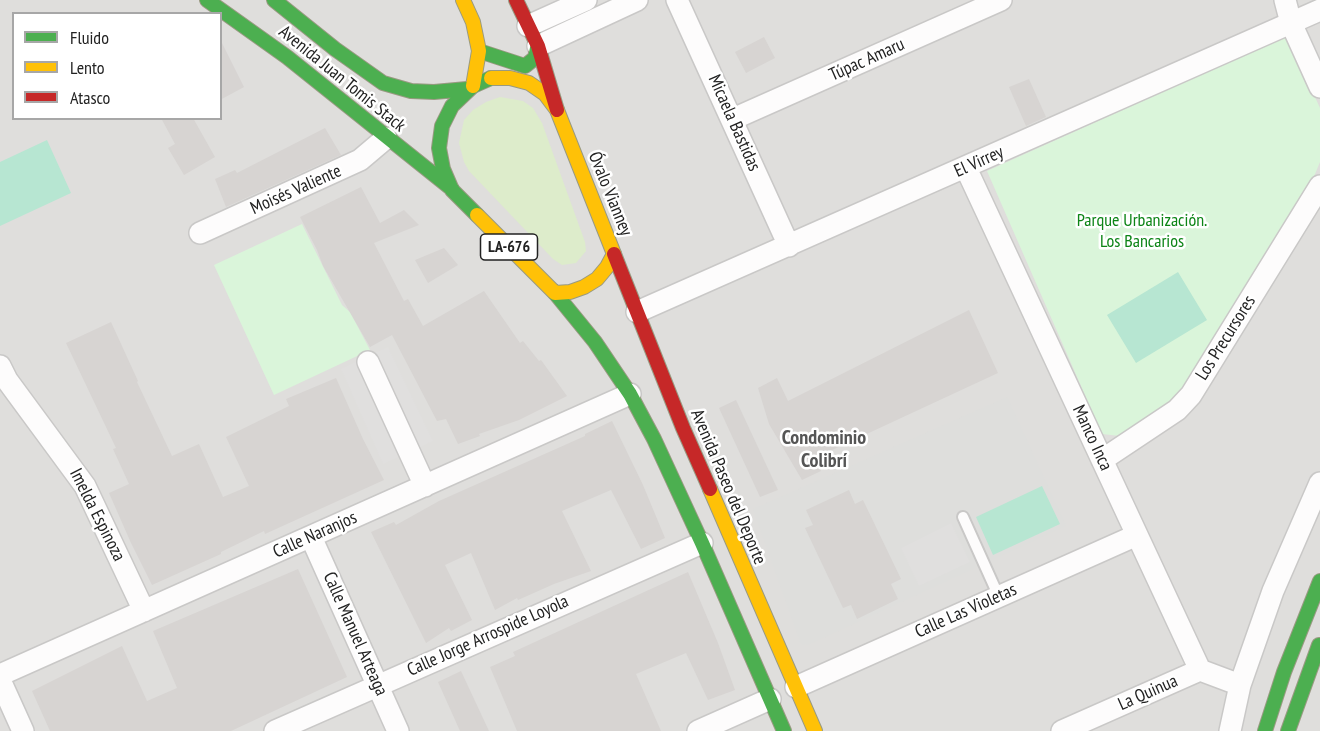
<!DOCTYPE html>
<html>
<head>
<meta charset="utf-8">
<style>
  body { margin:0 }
  #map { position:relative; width:1320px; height:731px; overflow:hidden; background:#f0eeeb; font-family:"PT Sans Narrow",sans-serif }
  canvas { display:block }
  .legend { position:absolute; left:12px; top:12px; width:210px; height:108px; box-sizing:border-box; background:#fff; border:2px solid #a7a7a7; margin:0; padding:8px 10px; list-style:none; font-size:18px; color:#222 }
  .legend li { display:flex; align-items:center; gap:12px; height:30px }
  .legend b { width:30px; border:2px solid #a7a7a7 }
</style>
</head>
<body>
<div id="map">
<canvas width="1320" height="731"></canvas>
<ul class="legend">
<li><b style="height:8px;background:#4caf50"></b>Fluido</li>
<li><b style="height:8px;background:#ffc107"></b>Lento</li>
<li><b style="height:8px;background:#c62828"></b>Atasco</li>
</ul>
</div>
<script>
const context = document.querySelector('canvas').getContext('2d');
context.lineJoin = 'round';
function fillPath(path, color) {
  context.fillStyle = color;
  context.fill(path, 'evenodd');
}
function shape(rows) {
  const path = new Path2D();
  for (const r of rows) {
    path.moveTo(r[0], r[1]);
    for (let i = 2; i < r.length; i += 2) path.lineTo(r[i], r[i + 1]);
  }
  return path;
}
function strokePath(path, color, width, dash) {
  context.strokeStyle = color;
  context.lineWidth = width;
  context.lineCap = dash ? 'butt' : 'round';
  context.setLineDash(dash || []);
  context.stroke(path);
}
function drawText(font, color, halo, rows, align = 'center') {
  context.font = font + ' "PT Sans Narrow",sans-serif';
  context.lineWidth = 5;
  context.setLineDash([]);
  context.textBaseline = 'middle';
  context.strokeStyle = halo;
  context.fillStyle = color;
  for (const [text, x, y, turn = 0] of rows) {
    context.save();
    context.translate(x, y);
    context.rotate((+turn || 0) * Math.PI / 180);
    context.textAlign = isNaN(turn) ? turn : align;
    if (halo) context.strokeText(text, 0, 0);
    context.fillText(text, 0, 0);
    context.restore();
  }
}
const residential = shape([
  [0,0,1320,0,1320,731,0,731],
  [14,14,220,14,220,118,14,118]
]);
const religious = shape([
  [1007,397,1066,526,808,645,801,644,753,509]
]);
const grass = shape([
  [500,97,523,101,533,108,542,123,585,242,586,251,576,263,562,265,553,259,469,171,464,162,459,143,464,120,473,110,486,102]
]);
const park = shape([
  [1287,36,1320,108,1320,162,1313,179,1182,394,1120,436,1102,434,987,171],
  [302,224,342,305,350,312,370,350,274,395,214,265]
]);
const pitch = shape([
  [47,140,71,193,0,226,0,162],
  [1178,272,1207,320,1136,363,1107,315],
  [1042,486,1060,524,993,555,976,517]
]);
const parking = shape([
  [388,347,433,441,383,464,341,369],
  [951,523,970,562,919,586,901,548]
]);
const building = shape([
  [764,37,775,58,746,73,735,52],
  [220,39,244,87,220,100],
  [1029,79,1046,117,1026,126,1009,87],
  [161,118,193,118,215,157,184,175,168,148,175,144],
  [325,128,341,155,226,207,215,179,235,170,237,173],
  [361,187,380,223,404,210,419,225,374,243,404,301,408,299,423,326,484,291,520,343,523,341,539,361,541,360,567,396,519,420,479,434,480,436,458,444,446,419,437,421,392,335,370,347,323,266,317,250,300,217],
  [444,248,458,265,428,283,415,260],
  [969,310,998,373,815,458,821,471,802,480,769,424,758,388,777,378,788,401],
  [111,322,138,381,137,382,172,456,199,444,223,497,249,486,226,437,289,406,286,399,336,378,363,439,384,480,265,534,264,531,221,552,221,554,152,585,131,543,109,493,129,484,113,449,116,448,66,343],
  [736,400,778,490,760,497,719,408],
  [612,421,643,485,665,538,641,549,611,490,562,511,591,571,554,584,518,600,517,598,495,610,471,553,445,565,472,620,451,631,449,628,426,643,371,532,394,522,396,525,439,501,585,436,585,434],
  [849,490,855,504,863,500,901,579,891,584,898,599,857,619,851,605,843,608,805,528,813,525,806,510],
  [298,569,347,677,231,731,50,731,32,691,122,646,147,701,177,688,153,631],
  [688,572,718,643,735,690,708,700,686,653,636,674,661,731,517,731,490,667,515,656,513,652],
  [461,671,489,731,460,731,438,682]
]);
const lane = shape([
  [963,517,999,597]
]);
const street = shape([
  [677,0,789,246],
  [1285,0,1291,23,1320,87],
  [528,26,586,0],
  [538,46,637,0],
  [733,119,1001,0],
  [966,168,1200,670,1240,685],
  [200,233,360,160,386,138],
  [637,312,1320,10],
  [368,362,425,486],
  [0,366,7,380,85,486,144,611],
  [1102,460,1177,410,1191,395,1320,186],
  [311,537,398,731],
  [0,675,630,394],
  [0,680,23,731],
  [796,687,1137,535],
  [275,731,702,543],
  [698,731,770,699],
  [1062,731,1200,670],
  [1230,731,1240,685,1273,591,1320,483]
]);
const fast = shape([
  [207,0,287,57,452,189],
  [274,0,335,49,383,83,411,91,434,92,467,89],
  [479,51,525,66,535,58,537,48],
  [477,215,452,190,443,169,439,148,442,126,452,106,473,86,491,78],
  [555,293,595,342,630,394,654,439,702,543,784,731],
  [1265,731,1284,672,1320,581],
  [1288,731,1319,645]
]);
const slow = shape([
  [463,0,473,22,479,51,473,86],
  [477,215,555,293,570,292,584,287,597,279,607,267,614,254,557,110,545,94,529,83,510,78,491,78],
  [710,489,815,731]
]);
const jam = shape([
  [516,0,538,46,557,110],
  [614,254,683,428,710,489]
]);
const shields = [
  [509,247,57]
];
const shieldNames = [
  ["LA-676",509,247]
];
const streetNames = [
  ["Túpac Amaru",867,60,-24],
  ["Avenida Juan Tomis Stack",342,79,39],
  ["Micaela Bastidas",734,123,66],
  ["El Virrey",979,162,-24],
  ["Moisés Valiente",296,190,-24],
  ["Óvalo Vianney",610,194,68],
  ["Los Precursores",1226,338,-58],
  ["Manco Inca",1092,438,65],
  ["Avenida Paseo del Deporte",728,487,67],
  ["Imelda Espinoza",97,515,63],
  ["Calle Naranjos",315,535,-24],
  ["Calle Las Violetas",966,611,-24],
  ["Calle Manuel Arteaga",355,634,66],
  ["Calle Jorge Arrospide Loyola",488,636,-24],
  ["La Quinua",1148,693,-24]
];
const parkNames = [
  ["Parque Urbanización.",1142,221],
  ["Los Bancarios",1142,242]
];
const neighbourhoodNames = [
  ["Condominio",824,438],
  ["Colibrí",824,461]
];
fillPath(residential, '#dfdedc');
fillPath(religious, '#dededc');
fillPath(grass, '#ddeccb');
fillPath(park, '#daf5da');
fillPath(pitch, '#b7e6d2');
fillPath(parking, '#e0dfde');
fillPath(building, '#d7d4d2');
strokePath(lane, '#c9c8c7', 14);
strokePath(street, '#c9c8c7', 24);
strokePath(fast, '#999a82', 16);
strokePath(slow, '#999a82', 16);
strokePath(jam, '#999a82', 16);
strokePath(lane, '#fdfcfc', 10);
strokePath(street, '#fdfcfc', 21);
strokePath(fast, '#4caf50', 14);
strokePath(slow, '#ffc107', 14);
strokePath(jam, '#c62828', 14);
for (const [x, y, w] of shields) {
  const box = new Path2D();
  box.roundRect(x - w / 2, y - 13, w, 26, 4.5);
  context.fillStyle = '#fff';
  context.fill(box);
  strokePath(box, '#222', 1.5);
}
drawText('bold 16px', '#222', null, shieldNames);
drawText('18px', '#222', '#fff', streetNames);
drawText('18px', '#0c8416', '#fff', parkNames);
drawText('bold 20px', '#555', '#fff', neighbourhoodNames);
</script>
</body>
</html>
